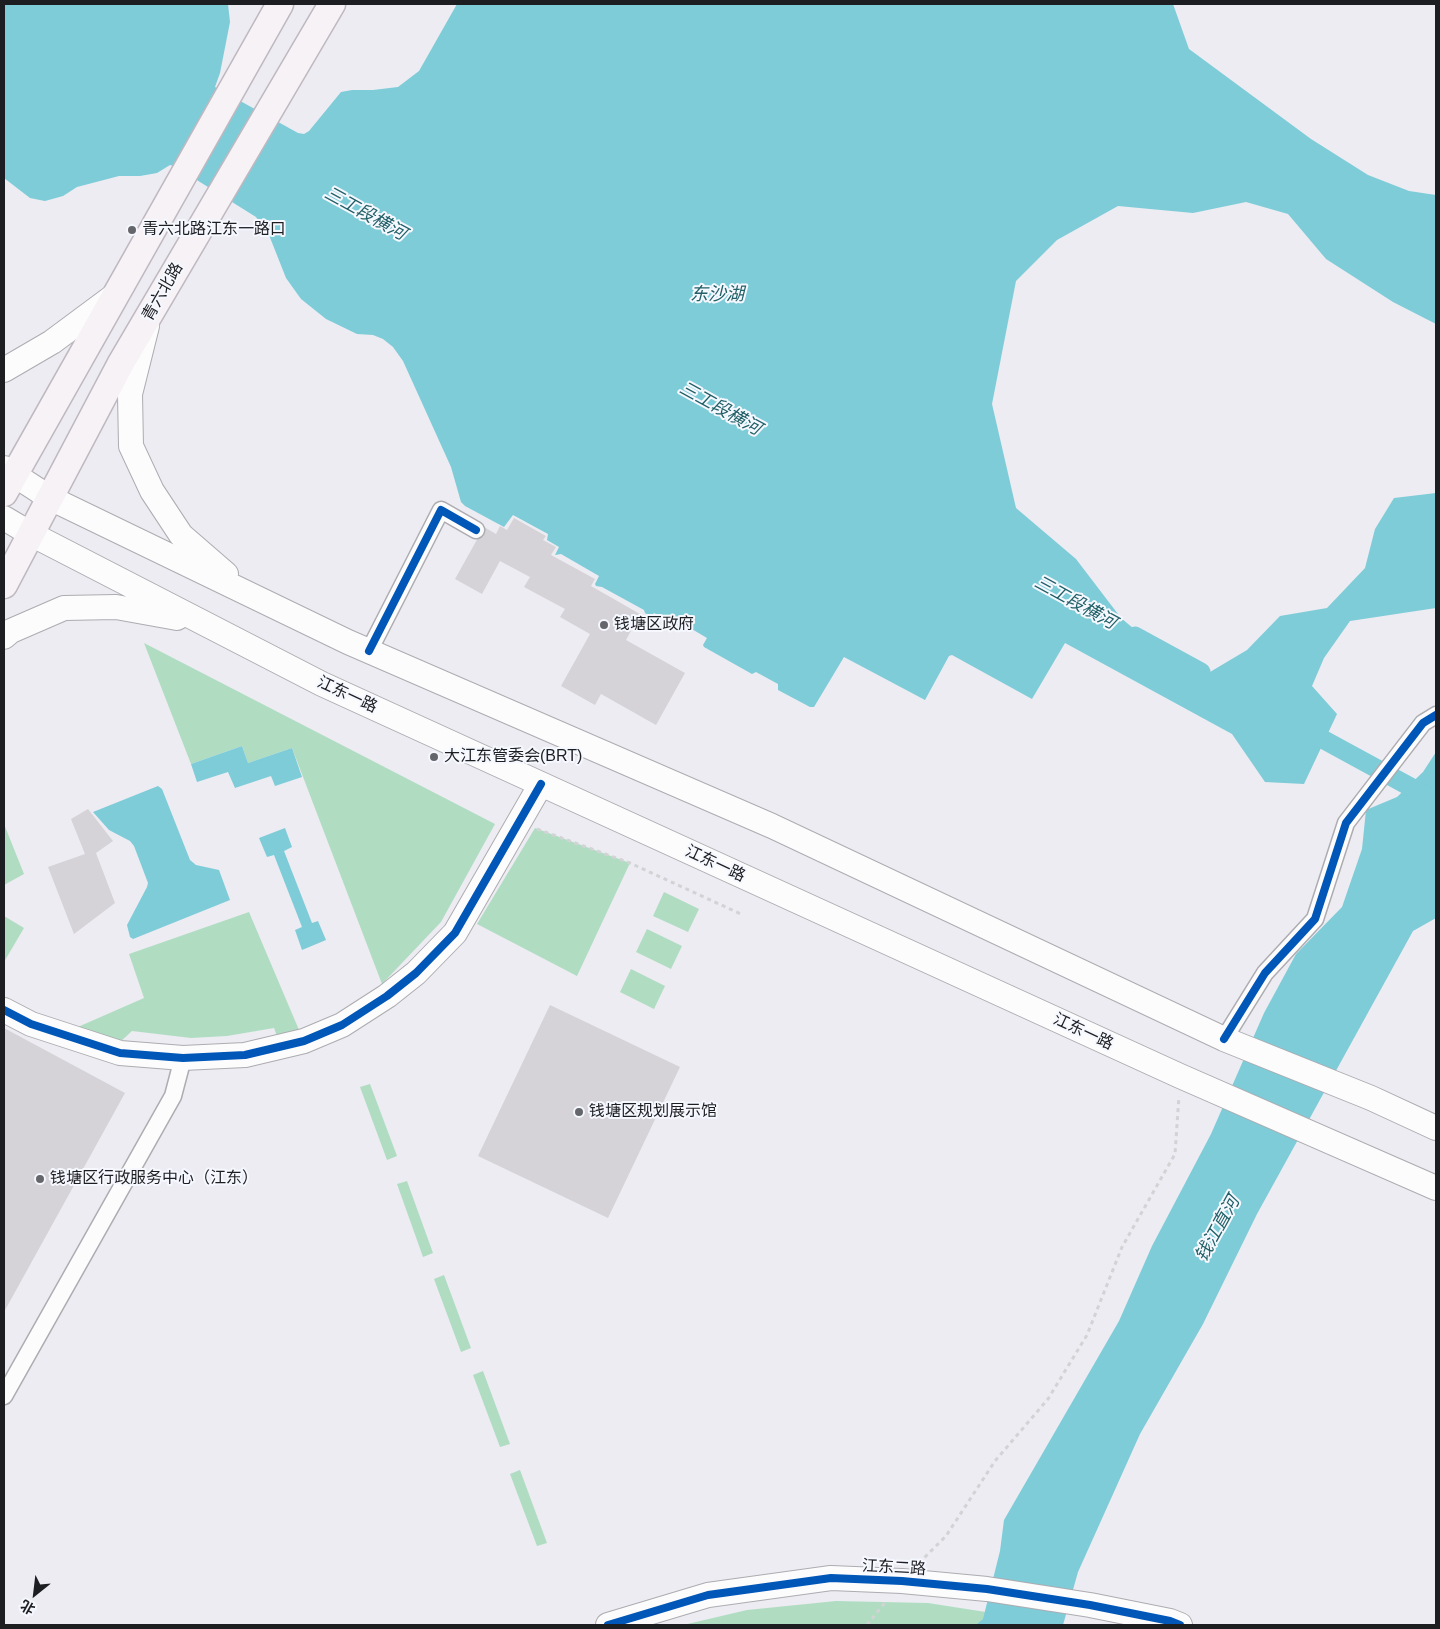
<!DOCTYPE html>
<html>
<head>
<meta charset="utf-8">
<style>
  body { margin:0 }
  #map { position:relative; width:1440px; height:1629px; overflow:hidden; background:#ececf2; font-family:Arial,"Noto Sans SC",sans-serif }
  canvas { display:block }
  .frame { position:absolute; inset:0; border:5px solid #1d1e22; pointer-events:none }
  .north { position:absolute; left:10px; top:1569px; width:50px; height:50px; -webkit-text-stroke:4px #f6f8ff; paint-order:stroke; rotate:209deg; font-size:14px; font-weight:700; line-height:20px; text-align:center; color:#1d1e22 }
  .north::after { content:''; display:block; margin:auto; width:18px; height:22px; background:#1d1e22; clip-path:polygon(50% 0,100% 100%,50% 72%,0 100%) }
</style>
</head>
<body>
<div id="map">
<canvas width="1440" height="1629"></canvas>
<div class="frame"></div>
<div class="north">北</div>
</div>
<script>
const context = document.querySelector('canvas').getContext('2d');
context.lineJoin = 'round';
function fillPath(path, color) {
  context.fillStyle = color;
  context.fill(path, 'evenodd');
}
function shape(rows) {
  const path = new Path2D();
  for (const r of rows) {
    path.moveTo(r[0], r[1]);
    for (let i = 2; i < r.length; i += 2) path.lineTo(r[i], r[i + 1]);
  }
  return path;
}
function strokePath(path, color, width, dash) {
  context.strokeStyle = color;
  context.lineWidth = width;
  context.lineCap = dash ? 'butt' : 'round';
  context.setLineDash(dash || []);
  context.stroke(path);
}
function drawText(font, color, halo, rows, align = 'center') {
  context.font = font + ' Arial,"Noto Sans SC",sans-serif';
  context.lineWidth = 4;
  context.setLineDash([]);
  context.textBaseline = 'middle';
  context.strokeStyle = halo;
  context.fillStyle = color;
  for (const [text, x, y, turn = 0] of rows) {
    context.save();
    context.translate(x, y);
    context.rotate((+turn || 0) * Math.PI / 180);
    context.textAlign = isNaN(turn) ? turn : align;
    if (halo) context.strokeText(text, 0, 0);
    context.fillText(text, 0, 0);
    context.restore();
  }
}
const green = shape([
  [144,643,495,824,441,922,382,984,292,748,248,763,242,746,191,764],
  [4,824,24,874,4,885],
  [535,828,630,863,577,976,477,924],
  [664,892,699,909,688,932,653,916],
  [249,912,299,1030,278,1039,274,1028,227,1036,191,1038,132,1031,119,1043,71,1030,144,998,129,954],
  [4,916,24,928,4,962],
  [647,929,682,946,671,969,636,952],
  [631,969,665,986,654,1009,620,992],
  [370,1084,397,1156,387,1160,360,1087],
  [407,1181,433,1253,423,1257,397,1184],
  [444,1275,471,1348,461,1352,434,1279],
  [483,1371,510,1444,500,1447,473,1375],
  [520,1470,547,1543,537,1546,510,1474],
  [836,1601,928,1603,1069,1625,683,1625,747,1610]
]);
const water = shape([
  [4,4,228,4,230,22,220,73,215,87,298,133,304,134,309,131,341,92,352,90,373,90,398,87,419,71,457,4,1173,4,1189,49,1311,139,1368,175,1409,191,1436,195,1436,324,1393,302,1326,259,1288,214,1246,202,1193,213,1118,206,1057,240,1016,281,992,404,1016,508,1076,559,1121,618,1165,655,1210,672,1247,650,1280,616,1327,608,1365,568,1375,529,1394,498,1436,493,1436,608,1350,621,1324,658,1312,686,1337,714,1304,784,1265,782,1232,734,1065,643,1032,699,952,655,949,656,925,700,844,657,814,707,810,707,778,690,778,684,756,672,752,674,704,647,703,645,707,638,685,625,681,627,654,613,651,617,645,613,644,610,602,587,596,586,595,584,599,576,561,554,555,555,559,547,547,540,548,534,513,515,504,527,465,506,461,502,451,467,403,361,393,347,383,339,373,335,357,334,326,319,301,299,286,278,269,235,256,217,176,167,170,165,157,173,140,176,119,176,77,187,63,196,45,201,30,198,4,178],
  [242,746,248,763,292,748,302,777,275,786,271,776,235,788,228,772,197,782,191,764],
  [1436,752,1436,918,1413,931,1257,1214,1203,1324,1140,1434,1078,1572,1063,1625,976,1625,983,1619,1000,1551,1004,1520,1119,1321,1152,1246,1211,1134,1264,1013,1296,954,1342,907,1362,849,1366,810,1397,797,1423,772],
  [158,786,162,789,190,860,196,865,219,870,230,900,133,939,130,937,127,925,147,887,148,883,134,846,130,841,109,830,93,812],
  [285,828,292,847,284,851,312,923,318,921,326,940,302,950,295,930,302,927,274,855,267,857,259,838]
]);
const canal = shape([
  [1135,636,1201,672],
  [1304,729,1436,801]
]);
const building = shape([
  [514,518,546,536,543,540,556,547,551,555,595,579,591,586,640,614,626,640,685,673,656,725,601,694,595,705,561,686,590,634,560,617,565,609,524,587,530,577,500,561,482,594,455,579,484,527,496,534,500,526,507,530],
  [88,809,113,841,96,853,115,903,74,934,48,867,85,854,71,819],
  [550,1005,680,1067,608,1218,478,1156],
  [4,1028,125,1093,4,1312]
]);
const path = shape([
  [537,829,630,863,743,915],
  [919,1563,946,1536,995,1461,1048,1399,1087,1335,1122,1247,1175,1154,1179,1096],
  [867,1625,887,1600]
]);
const street = shape([
  [369,651,441,510,476,530],
  [1224,1039,1265,973,1315,919,1346,823,1423,723,1436,715],
  [4,1396,173,1096,183,1058]
]);
const secondary = shape([
  [147,326,130,394,131,446,152,491,181,535,226,574],
  [4,370,52,342,114,296],
  [4,468,50,498,348,642,772,826,1224,1039,1371,1098,1436,1128],
  [4,518,31,534,322,684,1180,1076,1436,1188],
  [4,637,11,631,64,608,116,607,177,618],
  [4,1010,31,1024,120,1053,183,1058,245,1055,304,1041,342,1025,387,996,416,973,455,933,541,784],
  [608,1625,708,1595,831,1578,902,1581,987,1589,1090,1605,1170,1621,1180,1625]
]);
const primary = shape([
  [4,493,280,4],
  [4,585,121,363,332,4]
]);
const cycleway = shape([
  [369,651,441,510,476,530],
  [4,1010,31,1024,120,1053,183,1058,245,1055,304,1041,342,1025,387,996,416,973,455,933,541,784],
  [1224,1039,1265,973,1315,919,1346,823,1423,723,1436,715],
  [608,1625,708,1595,831,1578,902,1581,987,1589,1090,1605,1170,1621,1180,1625]
]);
const markers = [
  [132,230,5,"#65666b"],
  [604,625,5,"#65666b"],
  [434,757,5,"#65666b"],
  [579,1112,5,"#65666b"],
  [40,1179,5,"#65666b"]
];
const poiNames = [
  ["青六北路江东一路口",142,230],
  ["钱塘区政府",614,625],
  ["大江东管委会(BRT)",444,757],
  ["钱塘区规划展示馆",589,1112],
  ["钱塘区行政服务中心（江东）",50,1179]
];
const streetNames = [
  ["青六北路",163,292,-60],
  ["江东一路",347,695,25],
  ["江东一路",715,864,25],
  ["江东一路",1083,1032,25],
  ["江东二路",894,1568,3]
];
const waterNames = [
  ["三工段横河",365,214,29],
  ["东沙湖",717,295],
  ["三工段横河",720,409,29],
  ["三工段横河",1075,603,29],
  ["钱江直河",1218,1229,-61]
];
fillPath(green, '#b0ddc2');
fillPath(water, '#7dccd8');
strokePath(canal, '#7dccd8', 19);
fillPath(building, '#d5d3d7');
strokePath(street, '#acacb1', 19);
strokePath(secondary, '#acacb1', 26);
strokePath(primary, '#c0b8c0', 29);
strokePath(path, '#d2d3d5', 3, [4, 4]);
strokePath(street, '#fcfcfd', 16);
strokePath(secondary, '#fcfcfd', 24);
strokePath(primary, '#f6f2f5', 26);
strokePath(cycleway, '#0057b8', 8);
for (const [x, y, r, color] of markers) {
  const dot = new Path2D();
  dot.arc(x, y, r, 0, 2 * Math.PI);
  context.fillStyle = color;
  context.fill(dot);
  strokePath(dot, '#f6f8ff', 2);
}
drawText('16px', '#1d1e22', '#f6f8ff', poiNames, 'left');
drawText('16px', '#1d1e22', '#f6f8ff', streetNames);
drawText('italic 18px', '#216067', '#f6f8ff', waterNames);
</script>
</body>
</html>
